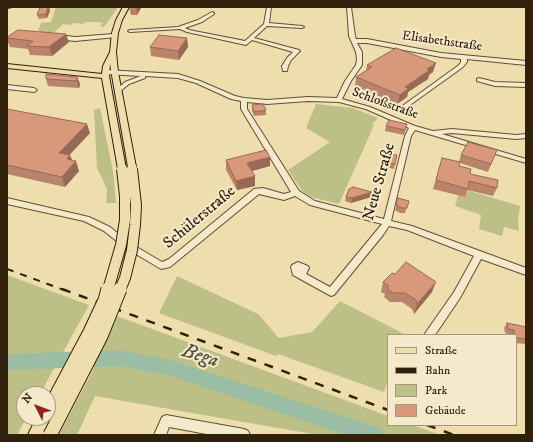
<!DOCTYPE html>
<html>
<head>
<meta charset="utf-8">
<style>
  body { margin:0 }
  #map { position:relative; width:533px; height:442px; overflow:hidden; background:#eeddad; font-family:"IM FELL DW Pica",serif }
  canvas { display:block }
  .frame { position:absolute; inset:0; border:8px solid #31210c; pointer-events:none }
  .legend { position:absolute; left:387px; top:334px; width:130px; height:92px; box-sizing:border-box; background:#f4e9ca; border:1px solid #a6997e; margin:0; padding:5px 7px; list-style:none; font-size:12px; color:#31210c }
  .legend li { display:flex; align-items:center; gap:8px; height:20px }
  .legend b { width:20px; border:1px solid #a6997e }
  .north { position:absolute; left:16px; top:386px; width:40px; height:40px; box-sizing:border-box; background:#f4e9ca; border:1px solid #a6997e; border-radius:50%; rotate:312deg; font-size:11px; font-weight:700; line-height:16px; text-align:center; color:#31210c }
  .north::after { content:''; display:block; margin:auto; width:14px; height:18px; background:#8f2418; clip-path:polygon(50% 0,100% 100%,50% 72%,0 100%) }
</style>
</head>
<body>
<div id="map">
<canvas width="533" height="442"></canvas>
<div class="frame"></div>
<ul class="legend">
<li><b style="height:5px;background:#eeddad"></b>Straße</li>
<li><b style="height:5px;background:#31210c"></b>Bahn</li>
<li><b style="height:11px;background:#bdc086"></b>Park</li>
<li><b style="height:11px;background:#d8987c"></b>Gebäude</li>
</ul>
<div class="north">N</div>
</div>
<script>
const context = document.querySelector('canvas').getContext('2d');
context.lineJoin = 'round';
function fillPath(path, color) {
  context.fillStyle = color;
  context.fill(path, 'evenodd');
}
function shape(rows) {
  const path = new Path2D();
  for (const r of rows) {
    path.moveTo(r[0], r[1]);
    for (let i = 2; i < r.length; i += 2) path.lineTo(r[i], r[i + 1]);
  }
  return path;
}
function strokePath(path, color, width, dash) {
  context.strokeStyle = color;
  context.lineWidth = width;
  context.lineCap = dash ? 'butt' : 'round';
  context.setLineDash(dash || []);
  context.stroke(path);
}
function drawText(font, color, halo, rows, align = 'center') {
  context.font = font + ' "IM FELL DW Pica",serif';
  context.lineWidth = 4;
  context.setLineDash([]);
  context.textBaseline = 'middle';
  context.strokeStyle = halo;
  context.fillStyle = color;
  for (const [text, x, y, turn = 0] of rows) {
    context.save();
    context.translate(x, y);
    context.rotate((+turn || 0) * Math.PI / 180);
    context.textAlign = isNaN(turn) ? turn : align;
    if (halo) context.strokeText(text, 0, 0);
    context.fillText(text, 0, 0);
    context.restore();
  }
}
const green = shape([
  [56,7,118,7,104,27,100,26,103,23,97,22,86,22,83,24,73,23,71,25,63,24,51,35,38,31,41,23,51,22],
  [316,104,353,108,378,118,372,124,374,125,339,204,311,197,303,192,288,170,330,142,306,128],
  [100,108,113,171,116,203,106,203,107,189,97,168,94,110],
  [466,190,520,206,518,221,519,231,504,227,502,236,479,229,481,215,455,206,458,195,464,197],
  [7,275,89,305,40,394,24,394,24,418,26,418,17,435,7,435],
  [177,276,258,314,279,338,312,332,340,301,406,335,388,335,388,381,384,392,278,354,276,356,159,313],
  [117,316,388,416,388,425,413,425,440,435,318,435,95,396,77,435,59,435,91,374]
]);
const river = shape([
  [118,350,167,359,374,426,381,428,383,435,346,435,167,375,118,366,7,370,7,354,118,350]
]);
const minor = shape([
  [7,7,11,7,9,8,7,8,7,7],
  [267,7,271,7,269,23,302,26,304,27,302,28,267,26,254,38,299,50,300,51,291,60,288,66,287,71,283,71,282,66,287,58,293,52,252,40,246,45,187,32,180,29,130,32,128,31,130,30,178,27,198,20,212,12,214,13,214,14,202,22,185,28,189,30,245,41,264,24,267,7],
  [347,7,351,7,355,36,356,39,367,39,441,53,526,61,526,65,467,59,467,62,463,67,403,110,400,108,401,107,459,65,461,62,461,59,441,57,367,43,357,43,362,52,362,65,351,81,342,99,370,107,415,126,433,131,452,129,516,135,526,134,526,138,516,139,452,133,442,134,526,159,526,163,415,130,411,136,391,221,412,226,526,268,526,275,481,259,460,298,435,335,424,335,454,292,474,256,407,230,389,226,383,235,334,295,331,296,293,275,291,267,292,265,298,262,308,266,309,268,306,274,330,287,382,224,310,205,295,196,284,200,259,194,170,267,161,269,124,247,104,231,84,221,7,204,7,198,89,217,110,227,130,243,162,262,169,259,254,189,263,188,284,194,291,192,241,109,241,101,231,99,196,83,178,78,145,76,145,78,129,84,118,93,115,91,125,82,141,76,105,74,102,72,105,70,178,74,200,81,235,96,244,98,267,100,308,97,337,98,345,81,356,65,357,59,356,52,349,36,347,7],
  [308,101,339,102,366,109,409,128,405,136,384,219,315,201,299,191,247,109,247,102,267,104,308,101],
  [114,34,117,36,116,37,75,41,58,39,55,37,58,35,75,37,114,34],
  [479,78,495,82,526,83,526,87,495,86,477,81,477,79,479,78],
  [7,85,34,88,37,90,34,92,7,89,7,85],
  [166,415,244,429,248,431,250,435,212,435,169,427,166,435,154,435,162,417,166,415]
]);
const major = shape([
  [123,7,129,7,122,20,118,33,116,52,118,72,136,167,132,170,128,167,110,64,109,76,126,169,122,172,118,169,102,78,7,68,7,64,102,74,103,66,110,52,112,33,116,20,123,7],
  [48,413,51,418,43,435,28,435,36,418,48,418,48,413]
]);
const railFar1 = shape([
  [7,269,64,290]
]);
const rail = shape([
  [62,289,388,410],
  [427,425,454,435]
]);
const majorBridgeFar2 = shape([
  [132,167,132,170]
]);
const majorBridgeFar1 = shape([
  [108,290,121,245,125,220,125,196,122,169],
  [120,290,125,278,132,250,135,225,136,205,132,169]
]);
const majorBridge = shape([
  [48,411,90,332,105,300,108,289],
  [50,435,101,336,120,289]
]);
const wall = shape([
  [49,7,50,11,47,18,39,19,37,15],
  [129,7,141,7,141,8,137,15,131,15],
  [7,37,69,42,52,56,30,55,28,49,10,47,7,40],
  [187,38,188,47,179,60,151,56,150,47],
  [367,65,433,72,429,75,428,79,408,92,407,97,397,104,355,86,356,77,366,71],
  [77,77,80,84,79,88,48,86,46,79],
  [252,105,266,110,266,115,254,116,252,110],
  [7,109,90,133,69,155,79,171,65,187,7,174],
  [386,126,406,129,404,135,385,131],
  [497,150,488,172,460,163,459,166,470,174,497,188,493,196,467,190,465,197,433,189,442,158,459,162,461,155],
  [384,153,397,155,394,169,381,166],
  [226,160,270,166,252,171,255,186,237,190,226,170],
  [346,197,371,197,351,203,345,201],
  [398,198,409,201,405,213,400,213,395,210],
  [395,274,432,292,414,314,412,309,402,302,390,302,384,297,385,294,381,292,383,282],
  [507,323,526,327,526,344,516,343,516,335,511,335,505,333,504,328]
]);
const shadedWall = shape([
  [49,7,50,11,47,18,46,14],
  [136,7,141,7,141,8,137,15],
  [66,34,69,42,52,56,49,47],
  [187,38,188,47,179,60,178,51],
  [436,63,433,72,429,75,428,79,408,92,407,97,397,104,400,95,405,87,427,69],
  [77,77,80,84,79,88,77,81],
  [87,124,90,133,62,163,59,153],
  [70,155,74,164,76,161,79,171,65,187,62,177,67,159],
  [270,157,270,166,248,172,247,163],
  [255,176,255,186,237,190,236,181],
  [372,192,371,197,351,203,352,198],
  [436,282,432,292,414,314,417,304]
]);
const building = shape([
  [40,7,48,7,46,14,37,15,40,7],
  [18,30,66,34,49,47,27,46,33,41,7,38,7,37,18,30],
  [159,35,187,38,178,51,150,47,159,35],
  [396,48,436,63,427,69,430,70,405,87,409,88,400,95,356,77,372,67,367,65,396,48],
  [46,74,77,77,77,81,46,79,46,74],
  [263,104,266,110,254,112,252,105,263,104],
  [7,109,87,124,59,153,70,155,67,159,76,161,62,177,7,165,7,109],
  [389,120,407,124,405,130,386,126,389,120],
  [468,142,497,150,491,164,461,155,468,142],
  [266,150,270,157,247,163,255,176,236,181,226,160,266,150],
  [384,153,397,155,395,164,382,161,384,153],
  [442,158,460,162,459,166,471,169,470,174,498,180,497,188,469,181,468,189,436,180,442,158],
  [353,187,372,192,352,198,346,197,349,189,353,187],
  [398,198,409,201,407,208,402,208,396,205,398,198],
  [406,262,436,282,417,304,416,300,405,293,393,293,387,288,389,286,383,282,392,273,395,274,406,262],
  [507,323,526,327,526,339,516,338,516,335,514,335,514,330,508,329,507,323]
]);
const farStreetnames = [
  ["Elisabethstraße",442,42,8],
  ["Schloßstraße",385,104,20]
];
const streetNames = [
  ["Neue Straße",380,182,-74],
  ["Schülerstraße",200,218,-40]
];
const nearWaternames = [
  ["Bega",200,357,18]
];
fillPath(green, '#bdc086');
fillPath(river, '#9bbda4');
strokePath(minor, '#605034', 2);
strokePath(major, '#31210c', 2);
fillPath(minor, '#f4e9ca');
fillPath(major, '#eeddad');
strokePath(railFar1, '#31210c', 2, [7, 7]);
strokePath(rail, '#31210c', 2.5, [9, 9]);
strokePath(majorBridgeFar2, '#31210c', 10, []);
strokePath(majorBridgeFar1, '#31210c', 12, []);
strokePath(majorBridge, '#31210c', 15, []);
strokePath(majorBridgeFar2, '#eeddad', 8);
strokePath(majorBridgeFar1, '#eeddad', 10);
strokePath(majorBridge, '#eeddad', 13);
fillPath(wall, '#ba836b');
fillPath(shadedWall, '#976a57');
fillPath(building, '#d8987c');
strokePath(building, '#976a57', 1);
drawText('13px', '#31210c', '#f4e9ca', farStreetnames);
drawText('16px', '#31210c', '#f4e9ca', streetNames);
drawText('italic 20px', '#51503a', '#f4e9ca', nearWaternames);
</script>
</body>
</html>
